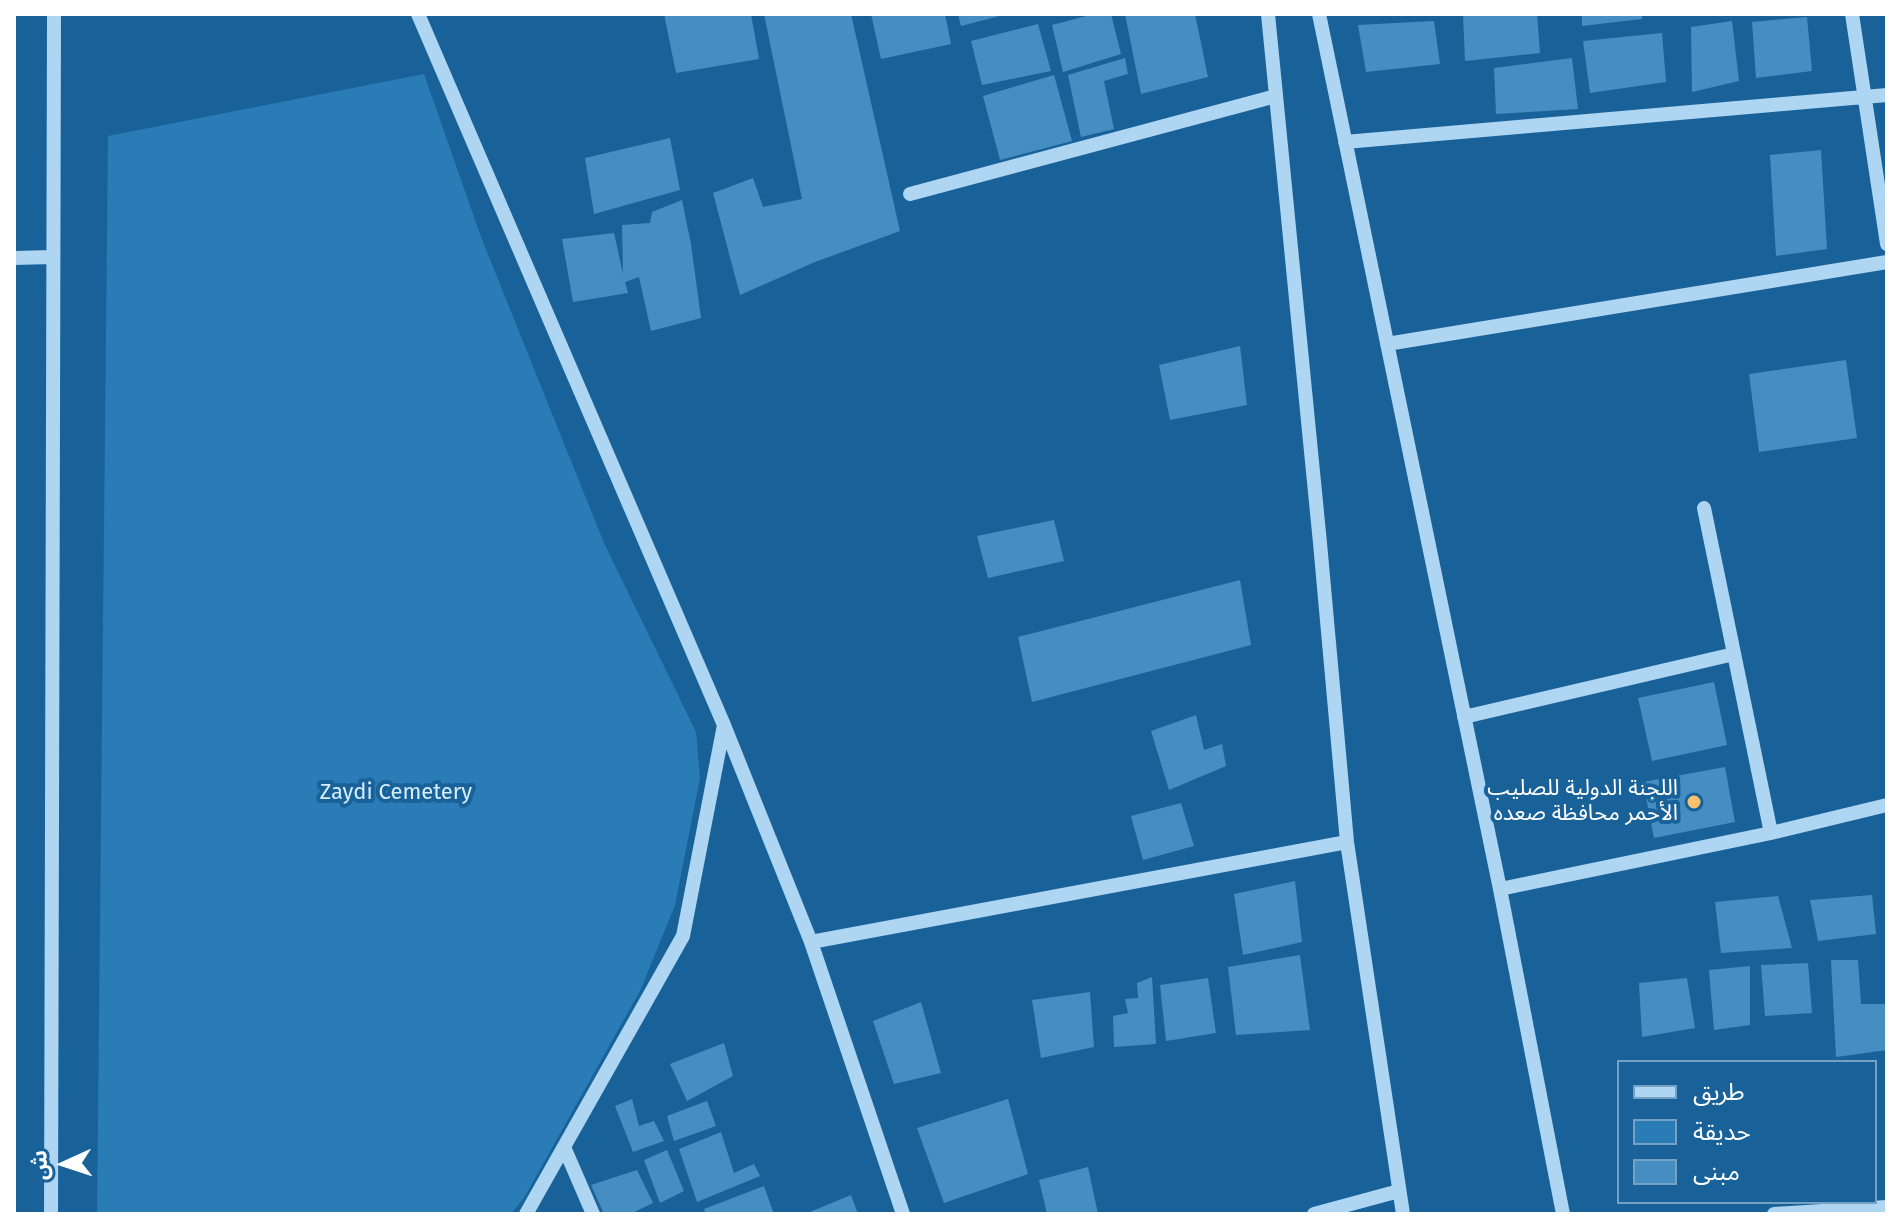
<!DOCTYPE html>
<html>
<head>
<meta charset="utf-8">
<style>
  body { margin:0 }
  #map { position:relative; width:1901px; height:1228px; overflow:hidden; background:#196299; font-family:"Fira Sans","Noto Sans Arabic",sans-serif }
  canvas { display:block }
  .frame { position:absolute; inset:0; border:16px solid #fff; pointer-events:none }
  .legend { position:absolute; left:1617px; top:1060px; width:260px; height:144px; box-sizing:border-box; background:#196299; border:2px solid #75a1c2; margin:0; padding:10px 14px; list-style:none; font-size:24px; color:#fff }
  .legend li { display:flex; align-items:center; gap:16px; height:40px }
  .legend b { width:40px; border:2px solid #75a1c2 }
  .north { position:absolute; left:24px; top:1124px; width:80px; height:80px; -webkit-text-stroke:6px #196299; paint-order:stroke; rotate:267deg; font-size:22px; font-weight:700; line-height:32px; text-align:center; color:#fff }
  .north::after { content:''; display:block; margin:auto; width:28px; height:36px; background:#fff; clip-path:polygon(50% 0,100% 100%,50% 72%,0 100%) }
</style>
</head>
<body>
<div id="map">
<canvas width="1901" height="1228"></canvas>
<div class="frame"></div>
<ul class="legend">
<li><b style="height:10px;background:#aed5f1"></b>طريق</li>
<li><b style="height:22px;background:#297cb5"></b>حديقة</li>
<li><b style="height:22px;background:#468dc1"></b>مبنى</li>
</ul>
<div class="north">ش</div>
</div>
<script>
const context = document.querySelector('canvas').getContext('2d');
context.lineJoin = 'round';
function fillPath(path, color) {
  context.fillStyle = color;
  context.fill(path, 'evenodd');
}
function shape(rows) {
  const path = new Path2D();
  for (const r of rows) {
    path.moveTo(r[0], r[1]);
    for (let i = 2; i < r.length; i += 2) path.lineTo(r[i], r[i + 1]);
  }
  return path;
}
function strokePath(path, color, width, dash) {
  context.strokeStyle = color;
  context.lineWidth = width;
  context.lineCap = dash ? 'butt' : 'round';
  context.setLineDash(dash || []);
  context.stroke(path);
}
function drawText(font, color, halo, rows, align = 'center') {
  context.font = font + ' "Fira Sans","Noto Sans Arabic",sans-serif';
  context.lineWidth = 8;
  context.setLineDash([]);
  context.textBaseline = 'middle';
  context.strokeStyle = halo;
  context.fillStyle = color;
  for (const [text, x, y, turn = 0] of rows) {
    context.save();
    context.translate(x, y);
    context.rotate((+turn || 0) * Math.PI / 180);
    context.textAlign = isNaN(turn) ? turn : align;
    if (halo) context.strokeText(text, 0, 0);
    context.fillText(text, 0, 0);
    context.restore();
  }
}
const green = shape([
  [424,74,481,237,604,543,696,732,700,778,675,905,641,989,524,1198,511,1214,97,1214,108,136]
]);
const building = shape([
  [664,14,751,14,759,59,676,73],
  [764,14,851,14,900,231,815,262,740,295,713,193,753,178,763,207,802,199],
  [871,14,945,14,951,44,881,59],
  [958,14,1003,14,1003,15,961,26],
  [1094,14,1111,14,1121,54,1063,72,1052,25],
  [1125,14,1195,14,1208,77,1141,94],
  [1463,14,1537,14,1540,53,1465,61],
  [1582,14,1642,14,1642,19,1582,26],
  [1807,17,1812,71,1756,78,1752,22],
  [1434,21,1440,64,1366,72,1358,25],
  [1732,21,1739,81,1692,92,1691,27],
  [1038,24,1051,71,982,85,971,41],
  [1662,33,1666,82,1590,93,1583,41],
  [1125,58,1128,74,1104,81,1114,129,1081,137,1068,75],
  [1572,58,1578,109,1496,114,1494,68],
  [1054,75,1072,141,1000,160,983,96],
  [670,138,680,190,594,214,585,158],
  [1821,150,1827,249,1776,256,1770,155],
  [682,200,691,244,701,318,651,331,639,277,625,282,628,293,573,302,562,239,614,233,623,274,622,225,650,223,652,212],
  [1240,346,1247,405,1170,420,1159,365],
  [1846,360,1857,438,1759,452,1749,374],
  [1054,520,1064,561,988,578,977,536],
  [1240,580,1251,645,1032,702,1018,637],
  [1714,682,1727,745,1652,761,1638,698],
  [1196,715,1204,750,1222,744,1226,766,1169,790,1151,731],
  [1725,767,1735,822,1654,838,1643,782],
  [1181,803,1194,846,1143,860,1131,816],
  [1295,881,1302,942,1243,955,1234,894],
  [1872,895,1876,934,1818,941,1810,900],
  [1778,896,1792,948,1721,953,1715,902],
  [1300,955,1310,1030,1236,1035,1228,967],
  [1831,960,1858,960,1861,1004,1886,1004,1887,1050,1836,1057],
  [1808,963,1812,1013,1765,1016,1761,965],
  [1750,966,1750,1025,1714,1030,1709,970],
  [1152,977,1156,1044,1114,1047,1113,1016,1128,1013,1125,999,1138,998,1137,983],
  [1208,978,1216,1033,1166,1041,1160,985],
  [1687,978,1695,1028,1642,1037,1639,983],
  [1090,992,1094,1047,1041,1058,1032,1000],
  [921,1002,941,1073,894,1084,873,1021],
  [724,1043,733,1076,687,1101,670,1064],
  [632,1099,639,1126,654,1121,664,1141,633,1152,615,1106],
  [1008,1099,1028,1174,944,1203,917,1128],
  [707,1101,716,1126,674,1141,667,1116],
  [721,1132,734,1173,754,1164,760,1176,697,1202,679,1149],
  [667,1150,684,1191,660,1203,644,1160],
  [1088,1167,1098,1214,1047,1214,1039,1180],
  [637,1170,653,1203,630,1214,604,1214,591,1185],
  [764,1186,774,1214,706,1214,704,1209],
  [851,1195,858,1214,805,1214]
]);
const minor = shape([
  [418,14,724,725,811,942,903,1214],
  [1268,14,1320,543,1347,842,1403,1214],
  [1319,14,1500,889,1563,1214],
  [1852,14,1887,244],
  [1345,142,1887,95],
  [910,194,1276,96],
  [14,258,52,257],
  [1387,344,1887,262],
  [1704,508,1771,833],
  [1464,717,1734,654],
  [1500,889,1771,833,1887,805],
  [811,942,1347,842],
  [564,1147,593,1214],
  [51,1214,54,14],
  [526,1214,683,936,724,725],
  [1314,1214,1399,1191],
  [1774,1214,1887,1207]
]);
const markers = [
  [1694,802,8,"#ffc16e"]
];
const poiNames = [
  ["اللجنة الدولية للصليب",1678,789],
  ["الأحمر محافظة صعده",1678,814]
];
const parkNames = [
  ["Zaydi Cemetery",396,793]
];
fillPath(green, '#297cb5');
fillPath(building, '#468dc1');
strokePath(minor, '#aed5f1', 14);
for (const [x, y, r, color] of markers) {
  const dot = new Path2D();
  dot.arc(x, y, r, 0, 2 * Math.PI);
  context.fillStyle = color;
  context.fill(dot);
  strokePath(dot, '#196299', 3);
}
drawText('22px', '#fff', '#196299', poiNames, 'right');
drawText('22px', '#d5ecfc', '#196299', parkNames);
</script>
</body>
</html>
